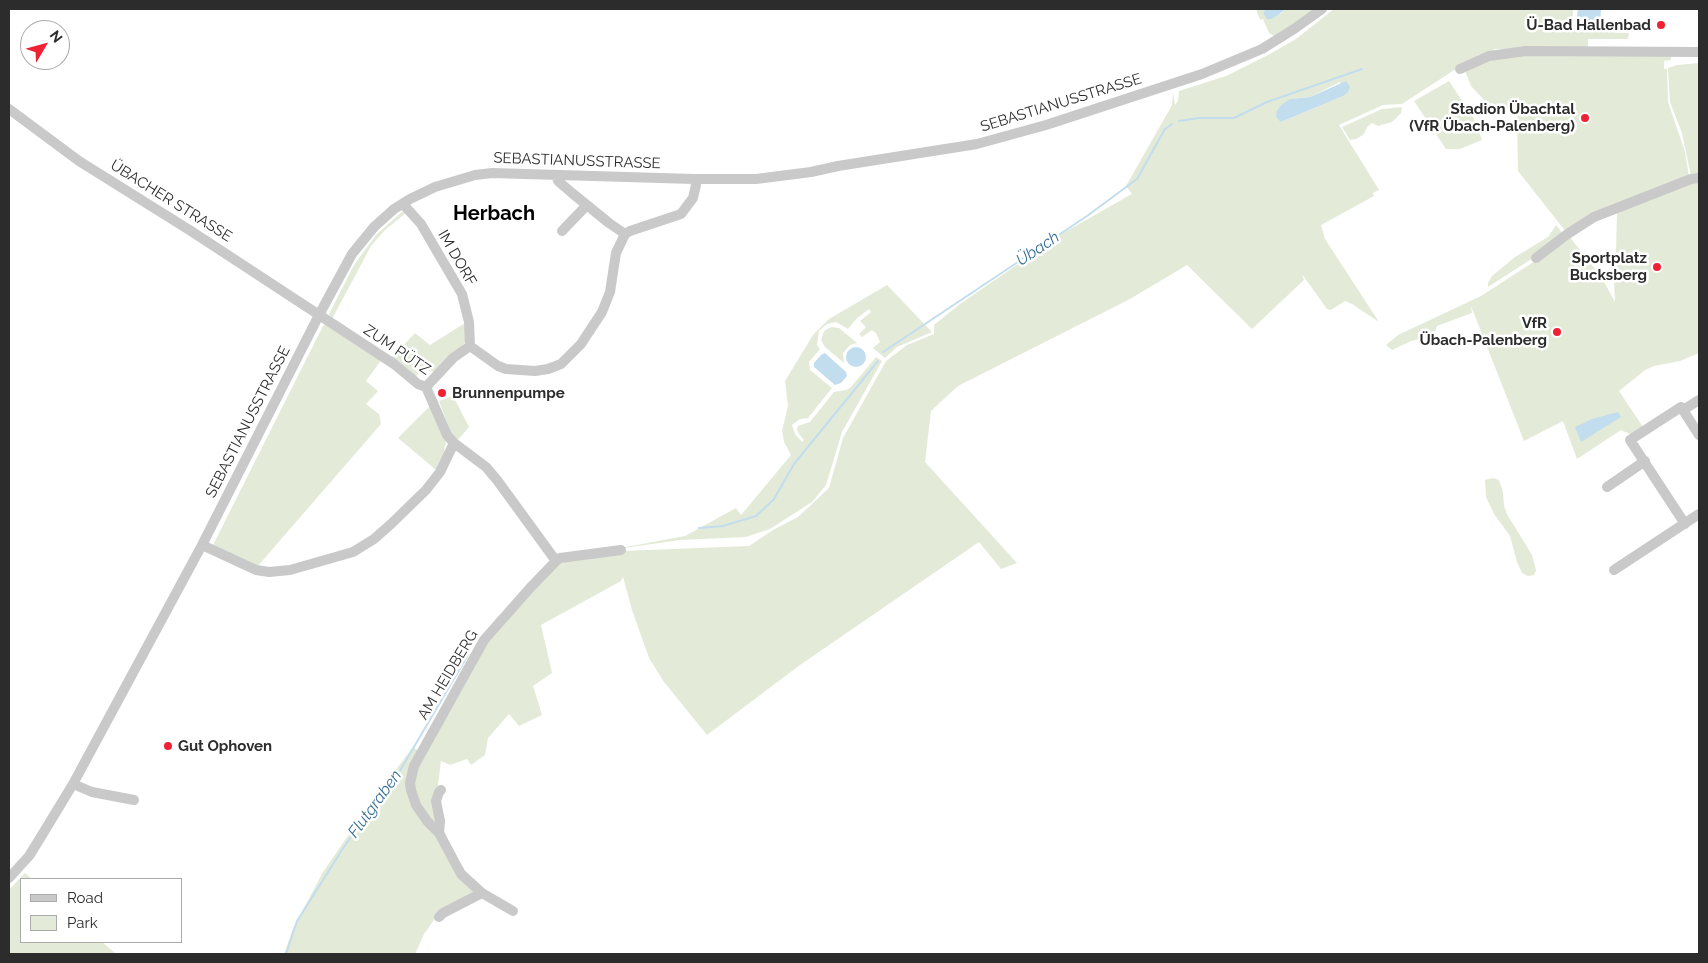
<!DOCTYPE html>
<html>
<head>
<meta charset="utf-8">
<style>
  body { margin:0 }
  #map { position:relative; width:1708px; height:963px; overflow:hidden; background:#fff; font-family:Raleway,sans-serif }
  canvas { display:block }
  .frame { position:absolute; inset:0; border:10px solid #2c2c2c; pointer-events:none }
  .legend { position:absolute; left:20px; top:878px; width:162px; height:65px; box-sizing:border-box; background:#fff; border:1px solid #ababab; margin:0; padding:6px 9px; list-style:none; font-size:15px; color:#2c2c2c }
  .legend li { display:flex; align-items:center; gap:10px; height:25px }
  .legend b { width:25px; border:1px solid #ababab }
  .north { position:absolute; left:20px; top:20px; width:50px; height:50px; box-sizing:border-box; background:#fff; border:1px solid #ababab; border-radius:50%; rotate:53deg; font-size:14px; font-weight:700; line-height:20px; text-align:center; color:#2c2c2c }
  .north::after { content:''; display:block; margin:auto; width:18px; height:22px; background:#f12134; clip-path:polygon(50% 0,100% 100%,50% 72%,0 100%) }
</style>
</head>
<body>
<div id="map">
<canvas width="1708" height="963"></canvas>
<div class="frame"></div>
<ul class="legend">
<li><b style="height:6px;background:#c9c9c9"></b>Road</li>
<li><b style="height:14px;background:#e3ebd8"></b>Park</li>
</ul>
<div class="north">N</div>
</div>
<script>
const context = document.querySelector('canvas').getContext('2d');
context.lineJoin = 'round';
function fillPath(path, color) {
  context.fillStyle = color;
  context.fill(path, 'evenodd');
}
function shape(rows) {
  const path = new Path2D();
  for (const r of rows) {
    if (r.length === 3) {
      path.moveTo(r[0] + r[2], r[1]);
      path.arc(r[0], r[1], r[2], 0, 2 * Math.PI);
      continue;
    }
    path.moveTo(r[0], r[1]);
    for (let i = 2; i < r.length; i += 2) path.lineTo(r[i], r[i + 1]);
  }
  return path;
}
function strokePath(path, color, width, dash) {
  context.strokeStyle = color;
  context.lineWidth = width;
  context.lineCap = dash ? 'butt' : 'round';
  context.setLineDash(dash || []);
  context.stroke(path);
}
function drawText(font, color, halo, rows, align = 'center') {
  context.font = font + ' Raleway,sans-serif';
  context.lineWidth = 5;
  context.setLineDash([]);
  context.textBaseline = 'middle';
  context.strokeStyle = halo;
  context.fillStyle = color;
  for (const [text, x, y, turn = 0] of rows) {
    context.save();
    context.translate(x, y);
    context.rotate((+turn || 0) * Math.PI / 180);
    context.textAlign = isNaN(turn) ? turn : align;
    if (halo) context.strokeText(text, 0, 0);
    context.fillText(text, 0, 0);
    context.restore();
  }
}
const green = shape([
  [1256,9,1266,9,1263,13,1280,14,1286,9,1315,9,1280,34,1274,36,1269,33,1263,19,1260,20],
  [1334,9,1573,9,1572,31,1629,33,1628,39,1588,39,1588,47,1495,49,1468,61,1402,104,1383,105,1339,125,1379,190,1373,193,1374,196,1321,225,1325,239,1379,322,1352,304,1345,301,1331,310,1327,309,1302,274,1304,280,1252,329,1187,265,1130,299,958,386,931,411,925,462,1017,563,1001,569,979,542,800,665,707,735,664,682,649,658,632,610,623,577,621,581,541,625,552,673,533,686,542,715,519,726,509,714,488,738,485,755,471,765,467,759,450,765,441,761,435,808,452,851,480,893,444,910,434,920,424,934,415,954,284,954,293,929,323,872,367,808,413,747,420,752,487,634,559,563,622,551,749,546,773,530,798,517,829,488,843,438,886,361,907,345,934,334,934,325,960,304,1063,233,1132,194,1126,186,1172,105,1173,92,1175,105,1178,101,1179,91,1226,76,1268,55,1296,39],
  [1340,82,1343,96,1281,122,1290,99,1310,97],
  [1671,52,1671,60,1664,61,1664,69,1667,69,1668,102,1685,152,1689,177,1566,232,1518,171,1517,111,1502,108,1485,101,1471,86,1465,71,1490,57],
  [1699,63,1699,176,1691,176,1682,133,1670,102,1668,68,1677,65],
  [1449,81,1474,119,1482,140,1460,149,1446,149,1414,101],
  [1402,107,1401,113,1392,122,1378,126,1372,123,1368,126,1363,135,1356,139,1350,140,1342,127,1382,109],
  [1699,182,1699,353,1680,361,1654,366,1645,370,1619,391,1643,427,1632,435,1621,430,1577,459,1563,421,1524,441,1471,306,1472,313,1437,326,1434,334,1428,337,1411,341,1392,350,1386,345,1398,335,1481,296,1535,261,1569,236,1602,278,1615,302,1614,282,1616,252,1617,210,1683,185],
  [403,211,406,213,385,230,371,246,332,319,329,314,354,265,376,235],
  [1556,225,1563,234,1533,258,1488,287,1488,283,1492,276,1515,257,1548,237],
  [887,285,932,332,897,347,885,358,873,348,880,342,876,333,872,330,862,337,859,334,866,327,860,321,871,312,869,309,857,318,848,329,836,322,827,324,819,331,817,345,820,349,809,362,810,370,832,388,808,418,800,419,792,425,795,434,802,442,804,440,799,434,797,429,798,426,810,422,834,392,846,390,851,387,876,357,882,361,842,432,826,485,812,502,770,529,746,537,680,540,610,550,685,536,736,508,741,515,791,455,784,442,782,431,788,406,785,381,813,335,829,319],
  [326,323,382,359,366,381,378,391,366,404,379,414,381,424,257,567,213,545,323,326],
  [465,323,466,340,464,344,435,372,423,369,419,372,416,377,391,358,415,333,430,345],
  [831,327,839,328,857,343,850,345,843,353,844,363,825,347,821,340,824,331],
  [453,396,469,427,457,441,451,433,439,401],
  [433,403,446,441,442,462,436,470,398,438],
  [1493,478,1499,480,1503,492,1504,506,1507,514,1532,555,1536,570,1534,575,1528,576,1522,573,1517,562,1510,536,1494,514,1486,497,1485,480],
  [25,873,32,879,21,879,21,942,102,942,116,954,9,954,9,890]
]);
const water = shape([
  [1266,9,1286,9,1272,19,1267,19,1263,13],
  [1578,9,1601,9,1600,24,1576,22],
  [1346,81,1350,87,1348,92,1343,96,1281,122,1276,117,1277,111,1281,105,1290,99,1310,97],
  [856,357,10],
  [825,353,846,372,847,376,841,383,835,385,814,367,814,363,821,355],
  [1618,412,1621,417,1581,442,1575,427,1592,419]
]);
const stream = shape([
  [1179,121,1199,118,1234,118,1267,102,1362,69],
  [883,352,1087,216,1137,179,1165,129,1172,124],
  [699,528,723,526,756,516,774,499,794,464,878,361],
  [286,954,297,921,342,850,373,805,398,774,468,655]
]);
const minor = shape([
  [1460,69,1489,56,1526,51,1699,52],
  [9,109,79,161,191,231,394,364,418,384,426,387,447,435,454,443,486,467,497,480,556,561],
  [556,175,558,181,572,193,609,223,625,234],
  [403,204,421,224,462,294,469,322,470,346],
  [562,231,587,205],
  [1536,258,1566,235,1594,217,1691,179,1699,178],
  [470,346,498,366,506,369,535,371,548,369,561,364,581,344,602,312,610,292,616,253,625,234,630,231,681,214,693,198,696,185,694,179],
  [426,387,453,358,470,346],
  [1683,410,1699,435],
  [1607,487,1645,461],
  [1685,524,1630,440,1681,407,1683,410,1699,400],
  [202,545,256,570,269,572,290,570,353,552,374,539,391,524,426,490,440,472,454,443],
  [1614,570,1699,514],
  [73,784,92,792,134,800],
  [439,833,440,821,436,801,439,792,441,790],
  [9,878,29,856,39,840,73,784,202,545,319,315,352,254,374,227,394,209,410,199,435,187,475,175,492,173,694,179,756,179,811,172,838,166,977,144,1046,125,1202,74,1262,49,1294,29,1322,9],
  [513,911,482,893,461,874,439,833,427,821,416,805,411,790,410,783,414,766,484,640,530,588,556,561,560,558,621,550],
  [439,917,443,913,482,893]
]);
const markers = [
  [1661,25,5,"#f12134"],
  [1585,118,5,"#f12134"],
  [1657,267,5,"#f12134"],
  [1557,332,5,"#f12134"],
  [442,393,5,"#f12134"],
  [168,746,5,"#f12134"]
];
const poiNames = [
  ["Ü-Bad Hallenbad",1651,25],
  ["Stadion Übachtal",1575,109],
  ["(VfR Übach-Palenberg)",1575,126],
  ["Sportplatz",1647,258],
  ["Bucksberg",1647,275],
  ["VfR",1547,323],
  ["Übach-Palenberg",1547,340],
  ["Brunnenpumpe",452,393,"left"],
  ["Gut Ophoven",178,746,"left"]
];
const streetNames = [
  ["SEBASTIANUSSTRASSE",1061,103,-17],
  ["SEBASTIANUSSTRASSE",577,161,2],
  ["ÜBACHER STRASSE",171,201,32],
  ["IM DORF",457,258,60],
  ["ZUM PÜTZ",397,350,34],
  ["SEBASTIANUSSTRASSE",248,422,-63],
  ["AM HEIDBERG",448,675,-59]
];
const waterNames = [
  ["Übach",1038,249,-34],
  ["Flutgraben",375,804,-54]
];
const districtNames = [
  ["Herbach",494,214]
];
fillPath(green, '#e3ebd8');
fillPath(water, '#c2dded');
strokePath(stream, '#c2dded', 2);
strokePath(minor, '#c9c9c9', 10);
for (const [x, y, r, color] of markers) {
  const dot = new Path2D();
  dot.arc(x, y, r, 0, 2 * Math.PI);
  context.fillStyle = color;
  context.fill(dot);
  strokePath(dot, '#fff', 2);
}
drawText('bold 15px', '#2c2c2c', '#fff', poiNames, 'right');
drawText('15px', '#2c2c2c', '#fff', streetNames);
drawText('italic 16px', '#367093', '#fff', waterNames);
drawText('bold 20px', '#000', '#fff', districtNames);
</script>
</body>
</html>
